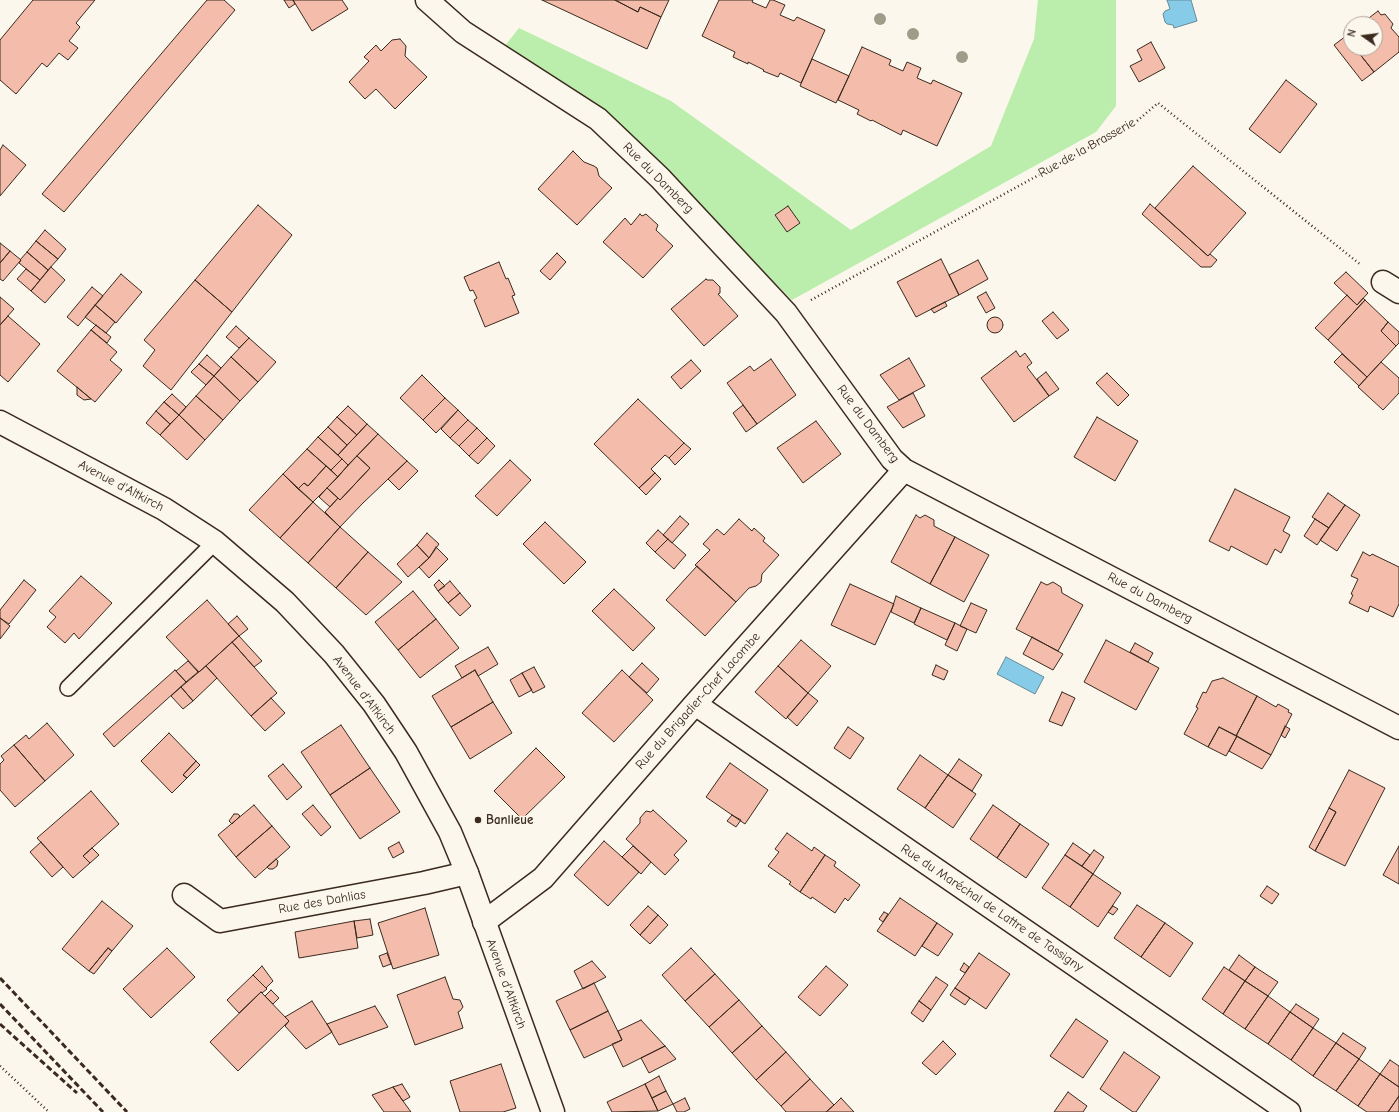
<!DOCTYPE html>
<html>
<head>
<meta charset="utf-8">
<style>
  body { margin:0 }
  #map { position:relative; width:1399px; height:1112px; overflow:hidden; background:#fbf7ec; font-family:"Comic Neue",sans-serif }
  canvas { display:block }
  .north { position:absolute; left:1343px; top:16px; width:40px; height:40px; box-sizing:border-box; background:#fbf7ec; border:1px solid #aea59a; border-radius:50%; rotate:284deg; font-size:11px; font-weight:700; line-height:16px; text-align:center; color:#3b2a1e }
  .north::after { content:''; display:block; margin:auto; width:14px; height:18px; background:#3b2a1e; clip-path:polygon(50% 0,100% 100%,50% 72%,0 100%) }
</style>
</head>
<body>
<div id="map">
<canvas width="1399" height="1112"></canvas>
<div class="north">N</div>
</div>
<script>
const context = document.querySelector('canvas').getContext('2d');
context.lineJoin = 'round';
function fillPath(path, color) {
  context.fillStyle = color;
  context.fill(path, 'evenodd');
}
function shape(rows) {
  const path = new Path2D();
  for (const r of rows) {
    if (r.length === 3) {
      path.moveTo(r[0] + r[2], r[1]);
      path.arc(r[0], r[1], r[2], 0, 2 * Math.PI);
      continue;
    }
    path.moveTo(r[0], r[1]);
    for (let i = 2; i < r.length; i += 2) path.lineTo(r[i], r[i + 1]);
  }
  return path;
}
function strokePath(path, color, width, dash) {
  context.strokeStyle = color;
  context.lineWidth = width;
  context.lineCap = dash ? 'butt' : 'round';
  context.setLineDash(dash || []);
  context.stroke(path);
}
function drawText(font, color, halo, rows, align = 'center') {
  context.font = font + ' "Comic Neue",sans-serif';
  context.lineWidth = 3;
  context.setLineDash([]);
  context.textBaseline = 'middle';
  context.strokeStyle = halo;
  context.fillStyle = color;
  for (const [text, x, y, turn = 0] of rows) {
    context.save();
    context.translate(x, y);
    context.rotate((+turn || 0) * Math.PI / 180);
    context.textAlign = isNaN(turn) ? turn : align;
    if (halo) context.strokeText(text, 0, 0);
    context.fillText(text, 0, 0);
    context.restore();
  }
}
const green = shape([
  [1038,0,1116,0,1116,106,1096,132,792,300,609,118,504,47,519,28,671,101,851,230,991,146,1034,39]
]);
const water = shape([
  [1167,0,1191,0,1197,21,1174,28,1173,25,1167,24,1165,22,1163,14,1165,11,1170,9,1167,0],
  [1006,657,1044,677,1035,694,997,674,1006,657]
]);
const building = shape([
  [33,0,95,0,76,23,80,27,69,41,78,48,68,60,59,53,47,67,42,63,16,94,0,80,0,40,33,0],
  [207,0,224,0,235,10,64,212,42,194,207,0],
  [284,0,293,0,295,4,289,8,284,0],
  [293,0,342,0,348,9,312,31,293,0],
  [542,0,615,0,638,12,640,7,661,17,647,49,542,0],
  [615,0,669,0,661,17,640,7,638,12,615,0],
  [719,0,753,0,752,2,766,8,770,0,773,0,785,5,780,15,794,21,797,17,825,30,801,83,780,73,778,77,763,71,764,70,748,62,748,64,733,57,735,52,702,36,719,0],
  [1378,11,1381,15,1385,14,1393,24,1391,28,1399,37,1399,52,1374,72,1355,48,1375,48,1375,24,1361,24,1378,11],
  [1346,36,1351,42,1351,48,1355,48,1374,72,1362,81,1334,45,1346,36],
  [400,39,406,46,405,56,427,77,395,109,376,89,365,99,349,82,369,61,364,57,376,45,381,51,392,40,400,39],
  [1151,42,1165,68,1139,82,1130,66,1142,60,1137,50,1151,42],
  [862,47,891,60,889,65,903,71,907,62,921,68,917,78,931,84,933,80,962,93,937,146,903,130,901,135,872,120,871,121,857,114,859,110,838,100,862,47],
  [812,59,849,76,836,103,800,86,812,59],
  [1286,80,1317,104,1280,153,1249,129,1286,80],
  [3,145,26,165,0,196,0,150,3,145],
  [573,151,584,162,594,166,597,168,599,176,612,188,577,225,538,189,573,151],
  [1193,166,1246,213,1208,256,1155,208,1193,166],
  [1150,204,1208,256,1210,254,1217,260,1211,267,1201,267,1142,214,1150,204],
  [258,205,292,235,232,312,195,280,258,205],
  [788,206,800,223,787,232,775,215,788,206],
  [640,214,642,216,646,214,658,225,656,230,673,246,643,278,603,242,625,218,631,225,640,214],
  [45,230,66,249,58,259,36,241,45,230],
  [36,241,58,259,48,270,27,252,36,241],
  [0,243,10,251,0,263,0,243],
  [10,251,21,260,3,281,0,279,0,263,10,251],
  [27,252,48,270,40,280,19,263,21,260,20,260,27,252],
  [557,253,566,262,550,280,540,271,557,253],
  [941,259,959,295,916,317,897,282,941,259],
  [978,260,988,279,959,295,949,275,978,260],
  [499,262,506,279,508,278,515,295,512,296,519,313,485,327,474,300,477,298,473,290,470,291,464,277,499,262],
  [51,267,65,280,45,303,31,291,51,267],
  [26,269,40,280,31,291,17,279,26,269],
  [1346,272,1368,293,1357,305,1334,283,1346,272],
  [121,274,142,292,116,323,95,305,121,274],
  [706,279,707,280,713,280,720,287,720,293,718,294,738,316,704,346,671,309,706,279],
  [195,280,232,312,171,390,143,366,155,350,144,340,195,280],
  [92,287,103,296,78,326,67,317,92,287],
  [986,292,995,308,986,313,977,297,986,292],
  [1347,295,1357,305,1363,298,1365,300,1328,340,1315,328,1347,295],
  [0,297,14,309,0,325,0,297],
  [1365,300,1388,322,1381,331,1396,346,1367,377,1328,340,1365,300],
  [945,302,947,306,934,313,931,309,945,302],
  [95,305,115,322,106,333,85,317,95,305],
  [1053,312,1069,330,1057,339,1042,321,1053,312],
  [8,316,40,344,8,382,0,375,0,325,8,316],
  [995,325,8],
  [1388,322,1399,332,1399,343,1396,346,1381,331,1388,322],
  [96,325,111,337,107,343,91,330,96,325],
  [236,326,249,338,239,348,226,337,236,326],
  [91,330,117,352,110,360,122,370,95,402,57,371,91,330],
  [249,338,276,362,258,382,231,357,249,338],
  [1016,351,1020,357,1025,353,1032,363,1027,367,1049,396,1014,422,981,378,1016,351],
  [1342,354,1367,377,1359,386,1334,362,1342,354],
  [207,355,221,368,214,376,199,364,207,355],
  [231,357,258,382,240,401,214,376,231,357],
  [909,358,925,386,899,400,880,375,909,358],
  [771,359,796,395,757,424,727,383,750,366,754,371,771,359],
  [691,360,701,371,681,389,671,377,691,360],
  [1381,362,1399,378,1399,393,1383,410,1358,387,1381,362],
  [199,364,214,376,206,385,191,372,199,364],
  [1046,372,1059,389,1049,396,1037,379,1046,372],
  [1107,373,1129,395,1118,406,1096,383,1107,373],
  [422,375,445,398,423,420,400,398,422,375],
  [214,376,240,401,223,420,196,396,214,376],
  [77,387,91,399,84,400,77,395,77,387],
  [913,393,925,416,903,428,887,407,913,393],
  [172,394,186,407,179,415,164,402,172,394],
  [196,396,223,420,205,440,179,415,196,396],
  [445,398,458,410,436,433,423,420,445,398],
  [638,399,684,443,669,458,665,455,651,469,655,473,639,488,594,444,638,399],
  [164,402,179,415,170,424,156,411,164,402],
  [743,405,757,424,746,432,733,413,743,405],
  [348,406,367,424,357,435,337,417,348,406],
  [458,410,468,420,450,438,441,429,458,410],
  [156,411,170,424,160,435,146,423,156,411],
  [179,415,205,440,187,460,160,435,179,415],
  [337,417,357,435,347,445,328,427,337,417],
  [1097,417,1138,441,1115,481,1074,457,1097,417],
  [468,420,477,428,459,446,450,438,468,420],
  [816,421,841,454,803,483,777,448,816,421],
  [367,424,378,434,348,465,338,455,367,424],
  [328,427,347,445,338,455,318,437,328,427],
  [477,428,487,438,469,456,459,446,477,428],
  [378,434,407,461,363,503,340,527,325,512,338,498,340,500,370,468,357,456,378,434],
  [318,437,342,459,331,470,307,449,318,437],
  [487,438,495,446,478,464,469,456,487,438],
  [684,443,691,449,675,465,669,458,684,443],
  [307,449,326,466,308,486,304,483,298,489,283,474,307,449],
  [357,456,370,468,340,500,327,488,357,456],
  [342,459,348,465,338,477,331,470,342,459],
  [510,460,531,480,497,516,475,496,510,460],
  [407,461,418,471,399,490,388,479,407,461],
  [326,466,338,477,313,502,298,489,304,483,308,486,326,466],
  [655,473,661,479,646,495,639,488,655,473],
  [283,474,313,502,280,538,249,510,283,474],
  [327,488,338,498,330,507,319,497,327,488],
  [1235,489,1290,517,1283,531,1290,535,1281,553,1275,549,1267,565,1231,546,1229,551,1209,541,1235,489],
  [1328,493,1345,505,1329,528,1312,517,1328,493],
  [313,502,340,527,308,563,280,538,313,502],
  [1345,505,1360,515,1337,551,1320,540,1345,505],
  [916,515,920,518,925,515,934,520,934,526,955,537,930,584,891,562,916,515],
  [680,516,689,524,672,543,663,535,680,516],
  [739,519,752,531,754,528,765,538,763,541,779,555,762,574,761,582,756,586,749,588,736,602,695,565,710,550,703,544,717,529,724,535,739,519],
  [1315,519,1329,528,1317,545,1304,536,1315,519],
  [545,522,586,562,564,584,523,544,545,522],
  [340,527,368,552,336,588,308,563,340,527],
  [658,530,668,539,655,552,646,543,658,530],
  [427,533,439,544,429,558,417,545,427,533],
  [955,537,989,555,964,602,930,584,955,537],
  [668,539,686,555,674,569,655,552,668,539],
  [417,545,429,558,408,577,397,564,417,545],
  [436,547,448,559,429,578,419,567,429,558,436,547],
  [368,552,402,582,366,615,336,588,368,552],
  [1363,552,1370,556,1372,554,1399,567,1399,604,1393,617,1370,606,1368,612,1349,603,1353,595,1351,594,1358,579,1351,576,1363,552],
  [697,566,736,602,705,636,666,600,697,566],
  [81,576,112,603,79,639,74,633,65,643,47,627,56,617,49,611,81,576],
  [24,580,36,590,9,624,0,618,0,610,24,580],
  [439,580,445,586,438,591,434,585,439,580],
  [450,581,460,593,448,603,438,591,450,581],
  [1041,582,1047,585,1053,582,1061,587,1062,593,1083,605,1058,651,1016,629,1041,582],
  [850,584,894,604,875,645,831,625,850,584],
  [614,589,655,628,633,651,592,611,614,589],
  [413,591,436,619,398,650,375,622,413,591],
  [460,593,471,606,460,616,448,603,460,593],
  [896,596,921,608,914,623,891,612,896,596],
  [207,600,239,636,199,672,166,637,207,600],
  [971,603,987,610,976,633,960,626,971,603],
  [921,608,955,623,947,640,914,624,921,608],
  [237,616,248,629,239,636,228,624,237,616],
  [0,618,10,626,0,639,0,618],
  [436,619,459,648,420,678,398,650,436,619],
  [955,623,967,629,957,651,945,645,955,623],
  [239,636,262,661,254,667,232,642,239,636],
  [1032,637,1063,654,1053,670,1023,654,1032,637],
  [801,640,831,666,808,693,778,666,801,640],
  [1106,640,1159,668,1136,710,1084,682,1106,640],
  [232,642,277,693,251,716,206,666,232,642],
  [1135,643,1153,653,1148,662,1130,652,1135,643],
  [488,647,498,664,478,676,475,670,462,678,455,666,488,647],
  [188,661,198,672,186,682,176,671,188,661],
  [642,663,659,679,647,693,629,677,642,663],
  [936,665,948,671,944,680,932,675,936,665],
  [206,666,217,678,193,701,181,687,206,666],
  [778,666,808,693,786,719,755,692,778,666],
  [534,667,545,687,533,693,522,673,534,667],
  [175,670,186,682,114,747,103,734,175,670],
  [475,670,493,702,451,727,432,696,475,670],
  [622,670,653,700,614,742,582,713,622,670],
  [522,673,532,690,519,697,510,680,522,673],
  [1223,678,1257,696,1236,736,1219,727,1208,747,1184,734,1198,708,1196,707,1203,692,1206,693,1212,681,1223,678],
  [181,687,193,701,183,709,171,696,181,687],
  [1062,692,1075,698,1062,726,1049,721,1062,692],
  [808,693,818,701,797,726,787,717,808,693],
  [1257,696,1276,707,1278,704,1289,710,1288,712,1292,714,1271,755,1236,736,1257,696],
  [271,698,285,713,265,731,251,716,271,698],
  [493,702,512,733,470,759,451,727,493,702],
  [47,723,74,755,45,781,14,745,26,735,29,739,47,723],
  [341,725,370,768,330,795,301,752,341,725],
  [1285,726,1290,729,1285,738,1281,735,1285,726],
  [848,727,864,738,850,759,834,748,848,727],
  [1219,727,1237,736,1226,756,1208,747,1219,727],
  [169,733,196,761,183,775,187,778,172,793,141,761,169,733],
  [1237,736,1271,755,1262,769,1229,751,1237,736],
  [14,745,45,781,15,807,0,790,0,764,4,760,1,756,14,745],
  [536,748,565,777,522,819,494,791,536,748],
  [920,755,948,775,925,808,897,789,920,755],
  [959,759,982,775,972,791,948,775,959,759],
  [196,761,200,765,187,778,183,775,196,761],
  [730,763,768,790,745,824,706,797,730,763],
  [283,764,302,787,287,800,268,776,283,764],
  [370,768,400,812,360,839,330,795,370,768],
  [1349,770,1385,788,1345,866,1315,851,1336,812,1329,808,1349,770],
  [948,775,976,794,953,828,925,808,948,775],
  [91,791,119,824,83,856,90,863,73,878,37,838,91,791],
  [254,805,272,826,236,857,218,835,254,805],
  [313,805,331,827,321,836,302,814,313,805],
  [993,805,1020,824,997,858,970,839,993,805],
  [1329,808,1336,812,1315,851,1309,847,1329,808],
  [653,810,687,841,674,855,679,860,665,875,626,839,640,823,640,818,646,811,651,812,653,810],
  [234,814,238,814,240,816,232,824,229,821,234,814],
  [732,815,741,820,736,827,727,821,732,815],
  [1020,824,1049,844,1026,878,997,858,1020,824],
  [272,826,290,847,255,878,236,857,272,826],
  [787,833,812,851,814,847,825,855,800,892,789,884,791,882,768,866,779,852,775,849,787,833],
  [604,841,639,872,608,906,574,875,604,841],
  [41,842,63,867,52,877,30,852,41,842],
  [399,842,404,852,393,858,388,848,399,842],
  [1073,843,1090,855,1082,866,1065,855,1073,843],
  [633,846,651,862,641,874,622,857,633,846],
  [1399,846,1399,884,1383,875,1399,846],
  [92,848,99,855,90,863,83,856,92,848],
  [1094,850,1104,857,1093,874,1082,866,1094,850],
  [825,855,836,862,834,866,860,885,848,901,845,898,835,913,812,897,811,899,800,892,825,855],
  [1065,855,1093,874,1070,907,1042,888,1065,855],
  [276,859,278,861,277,866,273,869,269,869,267,867,276,859],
  [1093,874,1121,893,1098,927,1070,907,1093,874],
  [1267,886,1279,894,1272,904,1260,896,1267,886],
  [900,898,937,923,915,956,877,931,900,898],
  [102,901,133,926,112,951,108,948,89,971,62,949,102,901],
  [1137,905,1165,923,1141,957,1114,938,1137,905],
  [648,906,658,915,640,935,630,925,648,906],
  [1113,906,1118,909,1113,915,1108,912,1113,906],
  [425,908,439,955,393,969,378,923,425,908],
  [884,912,888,914,883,922,879,919,884,912],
  [658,915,668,925,650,944,640,935,658,915],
  [370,919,373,935,357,938,354,921,370,919],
  [354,921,358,948,299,958,295,932,354,921],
  [937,923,953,934,938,956,922,946,937,923],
  [1165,923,1193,943,1170,977,1141,957,1165,923],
  [108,948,112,951,94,974,89,971,108,948],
  [167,948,195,977,151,1018,123,989,167,948],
  [691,948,715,974,685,1001,662,975,691,948],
  [387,953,391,964,383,967,379,956,387,953],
  [979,953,1010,974,986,1009,955,988,979,953],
  [1239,955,1255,967,1245,981,1229,970,1239,955],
  [592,961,606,977,583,989,574,971,592,961],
  [964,963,969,967,965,973,960,970,964,963],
  [262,966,273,981,266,988,253,975,262,966],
  [826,966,848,985,820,1016,798,997,826,966],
  [1224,967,1245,981,1223,1014,1202,999,1224,967],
  [1255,967,1278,982,1268,996,1245,981,1255,967],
  [715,974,739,1000,709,1027,685,1001,715,974],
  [253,975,267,989,262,993,261,992,239,1013,227,1000,253,975],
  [445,977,453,999,460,1000,463,1007,460,1011,458,1012,463,1028,415,1045,397,995,445,977],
  [936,977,948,985,931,1010,919,1001,936,977],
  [1245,981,1268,996,1245,1029,1223,1014,1245,981],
  [594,983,608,1011,570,1030,556,1001,594,983],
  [955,988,970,998,965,1005,950,995,955,988],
  [271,990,279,998,273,1004,265,996,271,990],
  [261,992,289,1021,238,1071,210,1042,261,992],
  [1268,996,1290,1012,1268,1044,1245,1029,1268,996],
  [739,1000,762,1026,732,1053,709,1027,739,1000],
  [312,1001,332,1032,306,1049,285,1026,289,1021,285,1017,312,1001],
  [919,1001,931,1010,923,1022,911,1013,919,1001],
  [1296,1004,1319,1019,1313,1028,1290,1012,1296,1004],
  [375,1006,388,1027,339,1045,327,1024,375,1006],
  [608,1011,622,1040,584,1058,570,1030,608,1011],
  [1290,1012,1313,1028,1291,1060,1268,1044,1290,1012],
  [1076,1019,1108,1041,1083,1078,1050,1056,1076,1019],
  [641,1020,665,1046,623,1067,612,1044,622,1040,618,1031,641,1020],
  [762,1026,786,1052,756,1080,732,1053,762,1026],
  [1313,1028,1336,1043,1313,1076,1291,1060,1313,1028],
  [1343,1033,1366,1048,1359,1059,1336,1043,1343,1033],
  [943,1041,956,1054,936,1075,922,1063,943,1041],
  [1336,1043,1359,1059,1336,1091,1313,1076,1336,1043],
  [665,1046,676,1059,649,1073,641,1058,665,1046],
  [786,1052,810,1079,781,1106,756,1080,786,1052],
  [1124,1052,1160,1077,1136,1112,1133,1112,1100,1089,1124,1052],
  [1359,1059,1380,1074,1358,1106,1336,1091,1359,1059],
  [1390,1060,1399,1066,1399,1087,1380,1074,1390,1060],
  [501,1064,516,1108,503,1112,460,1112,450,1081,501,1064],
  [1380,1074,1399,1087,1399,1096,1388,1112,1367,1112,1358,1106,1380,1074],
  [659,1076,666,1091,652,1098,645,1084,659,1076],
  [810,1079,834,1105,826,1112,786,1112,781,1106,810,1079],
  [402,1084,410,1097,403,1101,393,1087,402,1084],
  [645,1084,658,1111,612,1112,607,1102,645,1084],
  [393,1087,403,1101,411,1112,384,1112,372,1095,393,1087],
  [666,1091,673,1104,658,1111,652,1098,666,1091],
  [1068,1092,1087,1106,1083,1112,1054,1112,1068,1092],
  [1399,1096,1399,1112,1388,1112,1399,1096],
  [685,1098,690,1109,684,1112,677,1112,673,1104,685,1098],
  [841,1098,854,1112,826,1112,834,1105,841,1098]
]);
const path = shape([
  [811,300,1137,121,1158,103,1361,265],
  [0,1066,49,1112]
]);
const lane = shape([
  [68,688,215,542]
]);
const street = shape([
  [427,0,463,32,598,119,660,178,786,313,892,459,904,470,1399,728],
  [1383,282,1399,292],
  [695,704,1289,1112],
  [184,895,220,921,424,883,467,873],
  [484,922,543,878,695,704,904,470]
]);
const primary = shape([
  [0,422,164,509,215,542,285,602,334,654,374,704,406,752,450,832,467,873,553,1112]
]);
const rail = shape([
  [0,978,127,1112],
  [0,1004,103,1112],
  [0,1024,77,1093]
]);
const trees = [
  [880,19],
  [913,34],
  [962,57]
];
const markers = [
  [478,820,4,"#3b2a1e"]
];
const streetNames = [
  ["Rue de la Brasserie",1087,148,-29],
  ["Rue du Damberg",658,178,45],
  ["Rue du Damberg",868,424,53],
  ["Avenue d'Altkirch",121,486,28],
  ["Rue du Damberg",1150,598,28],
  ["Avenue d'Altkirch",364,695,53],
  ["Rue du Brigadier-Chef Lacombe",698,701,-48],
  ["Rue des Dahlias",322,902,-10],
  ["Rue du Maréchal de Lattre de Tassigny",992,908,34],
  ["Avenue d'Altkirch",506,984,70]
];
const poiNames = [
  ["Banlieue",486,820]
];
fillPath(green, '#bbedac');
fillPath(water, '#86cbe7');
strokePath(water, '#688b97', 1);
fillPath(building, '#f4bcaa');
strokePath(building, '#3b2a1e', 1);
strokePath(lane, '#3b2a1e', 18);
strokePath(street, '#3b2a1e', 25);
strokePath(primary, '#3b2a1e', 25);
strokePath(path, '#3b2a1e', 2.5, [1, 3]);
strokePath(lane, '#fbf7ec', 15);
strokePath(street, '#fbf7ec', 22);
strokePath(primary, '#fbf7ec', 22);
strokePath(rail, '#3b2a1e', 3, [6, 3]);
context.fillStyle = '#a09c8a';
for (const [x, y] of trees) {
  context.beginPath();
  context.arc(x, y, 6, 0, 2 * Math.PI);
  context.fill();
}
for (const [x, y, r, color] of markers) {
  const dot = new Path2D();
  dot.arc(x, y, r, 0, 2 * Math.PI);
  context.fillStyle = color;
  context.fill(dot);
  strokePath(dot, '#fbf7ec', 1.5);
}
drawText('13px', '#3b2a1e', '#fbf7ec', streetNames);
drawText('bold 13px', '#3b2a1e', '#fbf7ec', poiNames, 'left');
</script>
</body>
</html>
